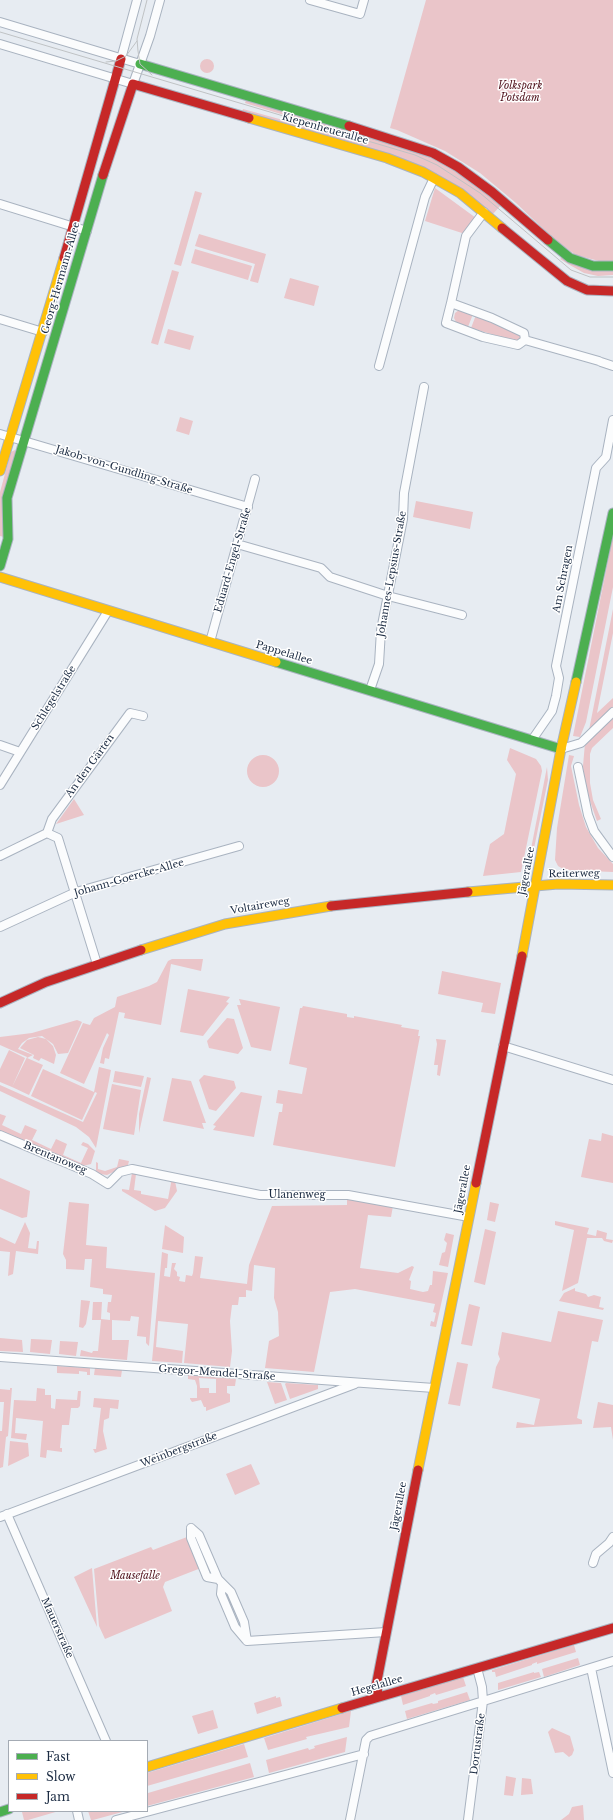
<!DOCTYPE html>
<html>
<head>
<meta charset="utf-8">
<style>
  body { margin:0 }
  #map { position:relative; width:613px; height:1820px; overflow:hidden; background:#e7ecf2; font-family:"Libre Baskerville",serif }
  canvas { display:block }
  .legend { position:absolute; left:8px; top:1740px; width:140px; height:72px; box-sizing:border-box; background:#fff; border:1px solid #a4abb4; margin:0; padding:5px 7px; list-style:none; font-size:12px; color:#1c2c43 }
  .legend li { display:flex; align-items:center; gap:8px; height:20px }
  .legend b { width:20px; border:1px solid #a4abb4 }
</style>
</head>
<body>
<div id="map">
<canvas width="613" height="1820"></canvas>
<ul class="legend">
<li><b style="height:5px;background:#4caf50"></b>Fast</li>
<li><b style="height:5px;background:#ffc107"></b>Slow</li>
<li><b style="height:5px;background:#c62828"></b>Jam</li>
</ul>
</div>
<script>
const context = document.querySelector('canvas').getContext('2d');
context.lineJoin = 'round';
function fillPath(path, color) {
  context.fillStyle = color;
  context.fill(path, 'evenodd');
}
function shape(rows) {
  const path = new Path2D();
  for (const r of rows) {
    if (r.length === 3) {
      path.moveTo(r[0] + r[2], r[1]);
      path.arc(r[0], r[1], r[2], 0, 2 * Math.PI);
      continue;
    }
    path.moveTo(r[0], r[1]);
    for (let i = 2; i < r.length; i += 2) path.lineTo(r[i], r[i + 1]);
  }
  return path;
}
function strokePath(path, color, width, dash) {
  context.strokeStyle = color;
  context.lineWidth = width;
  context.lineCap = dash ? 'butt' : 'round';
  context.setLineDash(dash || []);
  context.stroke(path);
}
function drawText(font, color, halo, rows, align = 'center') {
  context.font = font + ' "Libre Baskerville",serif';
  context.lineWidth = 3;
  context.setLineDash([]);
  context.textBaseline = 'middle';
  context.strokeStyle = halo;
  context.fillStyle = color;
  for (const [text, x, y, turn = 0] of rows) {
    context.save();
    context.translate(x, y);
    context.rotate((+turn || 0) * Math.PI / 180);
    context.textAlign = isNaN(turn) ? turn : align;
    if (halo) context.strokeText(text, 0, 0);
    context.fillText(text, 0, 0);
    context.restore();
  }
}
const green = shape([
  [426,0,613,0,613,261,599,261,576,255,555,240,516,203,480,173,445,151,397,130,390,128],
  [207,66,7],
  [246,100,408,147,445,163,502,204,492,215,456,187,242,113,243,109,283,120,284,115,245,103],
  [435,188,476,218,465,234,425,221],
  [195,191,202,193,181,266,174,264],
  [199,234,266,254,258,283,250,281,255,264,195,246],
  [195,249,252,266,248,280,191,263],
  [563,256,613,270,613,275,598,276,584,273,568,264,560,259],
  [172,270,179,272,158,345,151,343],
  [290,278,319,286,314,306,284,298],
  [459,310,473,314,468,327,456,322,454,318,455,313],
  [476,315,521,334,522,338,518,342,471,328],
  [168,329,194,336,190,350,164,343],
  [180,417,193,421,189,435,176,431],
  [15,450,16,454,4,537,0,536,0,492,11,452],
  [416,501,473,512,470,529,413,517],
  [613,536,613,587,586,722,580,737,573,736],
  [613,609,613,633,597,713,613,698,613,707,589,730],
  [613,717,613,728,592,748,590,754,590,783,593,800,601,819,597,821,584,784,583,766,585,743],
  [510,748,536,759,541,766,542,771,521,872,483,876,490,844,504,834,516,774,507,760],
  [569,755,574,756,571,766,579,805,586,827,598,848,613,864,613,872,565,870,558,866,555,860,557,828],
  [263,771,16],
  [547,767,548,780,530,868,528,867,530,854],
  [74,799,84,815,56,824],
  [172,959,203,959,201,971,171,964,161,1025,124,1018,125,1013,119,1012,109,1059,105,1058,104,1064,100,1063,103,1048,109,1035,107,1033,84,1084,60,1073,83,1023,90,1025,94,1018,115,1007,117,997,149,986,157,982,168,961],
  [442,971,501,983,495,1014,481,1012,483,1003,438,994],
  [188,989,230,997,226,1002,229,1003,203,1036,180,1032],
  [239,999,280,1007,271,1051,251,1047,237,1005,241,1005],
  [303,1006,347,1014,347,1017,354,1018,354,1016,402,1025,401,1027,419,1030,418,1036,420,1036,395,1167,273,1145,279,1112,282,1112,283,1104,276,1103,278,1090,302,1094,307,1068,289,1064,300,1008,302,1008],
  [227,1018,234,1019,243,1048,238,1054,209,1048,207,1041],
  [77,1020,82,1022,68,1053,58,1054,53,1044,42,1036,29,1038,22,1043,18,1049,33,1055,27,1058,43,1065,29,1095,12,1087,27,1057,0,1045,0,1037,32,1033],
  [38,1037,46,1039,53,1046,56,1055,54,1064,41,1058,39,1061,33,1058,34,1055,20,1048,27,1040],
  [436,1039,446,1040,440,1076,437,1075,438,1065,434,1065,437,1044],
  [9,1050,25,1058,12,1087,0,1082,0,1069],
  [99,1067,111,1070,96,1148,89,1137,76,1127,0,1091,0,1085,83,1122,97,1093,95,1092,82,1120,31,1096,43,1069,94,1092],
  [115,1071,144,1076,141,1087,113,1082],
  [204,1075,234,1081,236,1088,216,1111,209,1109,199,1080],
  [147,1077,151,1078,139,1133,139,1114],
  [172,1078,191,1081,206,1123,202,1123,204,1129,163,1121],
  [112,1084,141,1090,134,1135,103,1129],
  [241,1092,262,1096,254,1137,213,1130,216,1126,213,1125],
  [0,1114,6,1116,2,1125,21,1134,25,1125,37,1130,32,1140,51,1149,56,1139,67,1144,63,1155,81,1163,88,1148,81,1145,83,1142,88,1144,95,1151,91,1164,83,1166,0,1131],
  [602,1133,613,1136,613,1183,581,1177,589,1139,601,1141],
  [119,1159,129,1161,128,1165,107,1175,100,1174,96,1171,96,1162,98,1163,98,1169,105,1171,117,1167],
  [132,1173,136,1174,134,1190,141,1191,141,1194,168,1199,171,1183,170,1180,175,1181,177,1191,165,1208,155,1211,122,1191,122,1189,129,1190],
  [0,1178,30,1191,27,1217,22,1218,0,1209],
  [347,1198,393,1206,391,1217,368,1215,360,1268,398,1273,412,1266,414,1267,409,1280,411,1281,410,1289,423,1292,428,1291,430,1285,432,1285,433,1271,448,1273,436,1327,430,1326,431,1321,434,1322,436,1313,433,1312,435,1304,355,1289,330,1292,314,1372,265,1368,269,1341,279,1336,278,1312,274,1298,275,1268,254,1265,252,1291,246,1290,246,1297,239,1297,238,1305,232,1305,230,1321,232,1351,230,1367,184,1363,188,1324,158,1321,156,1347,183,1351,182,1363,152,1361,162,1252,168,1254,167,1268,165,1268,164,1276,170,1277,172,1263,176,1263,174,1269,177,1272,177,1276,180,1277,179,1281,185,1282,186,1275,192,1276,193,1273,195,1256,203,1257,200,1278,247,1284,249,1265,272,1206,347,1205],
  [69,1202,89,1204,86,1245,107,1247,106,1268,155,1273,149,1346,146,1343,146,1337,137,1336,139,1317,131,1316,130,1321,112,1320,112,1340,129,1340,127,1360,80,1356,81,1350,92,1353,93,1351,98,1351,101,1320,92,1320,93,1302,102,1302,101,1319,110,1320,110,1313,107,1312,108,1302,111,1302,112,1295,103,1294,103,1289,90,1287,92,1259,85,1259,84,1270,66,1269,66,1260,63,1254],
  [490,1202,499,1204,495,1222,487,1220],
  [555,1221,589,1228,587,1234,596,1236,597,1230,607,1233,606,1239,613,1240,612,1243,604,1241,602,1238,587,1238,578,1283,562,1291,574,1230,555,1225],
  [25,1222,30,1233,28,1248,36,1249,37,1241,39,1241,38,1254,16,1251,13,1274,8,1276,10,1252,0,1251,0,1237,15,1244],
  [165,1225,184,1237,183,1253,162,1249],
  [485,1229,496,1232,485,1285,474,1282],
  [446,1233,454,1235,448,1267,439,1265,442,1253,445,1252,447,1243,444,1240],
  [575,1288,575,1291,586,1294,588,1297,594,1295,601,1297,599,1307,604,1308,603,1310,559,1301,564,1293],
  [81,1300,90,1301,86,1324,83,1328,79,1327],
  [469,1304,480,1307,472,1346,461,1344],
  [558,1311,603,1320,598,1342,592,1341,577,1418,582,1420,582,1424,516,1428,517,1422,534,1425,540,1399,492,1388,496,1367,500,1359,498,1354,502,1332,551,1342],
  [0,1338,22,1340,23,1352,0,1351],
  [31,1339,52,1340,50,1354,30,1352],
  [60,1341,78,1342,76,1356,59,1354],
  [457,1362,468,1364,460,1406,448,1404],
  [57,1366,90,1368,90,1375,87,1375,87,1372,79,1371,79,1374,57,1373],
  [95,1368,122,1370,121,1377,94,1375],
  [188,1375,236,1379,235,1386,227,1386,227,1393,230,1394,230,1402,206,1411,206,1407,204,1407,201,1400,192,1402,190,1399,190,1398,197,1398,197,1386,195,1380,188,1379],
  [199,1378,216,1379,216,1393,209,1393,209,1388,200,1388],
  [267,1382,281,1383,287,1400,275,1404],
  [286,1383,318,1385,318,1389,290,1399,285,1384],
  [10,1388,12,1388,8,1436,6,1437,3,1467,0,1468,0,1431,2,1431,4,1402,0,1402,0,1389,10,1390],
  [37,1388,45,1389,45,1395,51,1395,51,1408,55,1409,56,1399,77,1400,78,1391,81,1391,80,1406,78,1408,71,1408,69,1425,62,1425,60,1448,62,1448,62,1452,47,1450,46,1458,40,1457,43,1421,16,1418,15,1433,27,1434,26,1440,11,1438,14,1400,36,1401],
  [94,1398,119,1400,118,1409,110,1408,109,1418,104,1420,103,1431,107,1449,95,1453,93,1449,96,1449,101,1408,93,1407],
  [598,1402,613,1405,613,1440,611,1427,593,1428],
  [10,1441,28,1443,29,1456,8,1466],
  [251,1464,260,1484,235,1495,226,1474],
  [187,1537,201,1568,165,1582,163,1587,172,1611,105,1639,99,1626,94,1569,151,1547,153,1550],
  [92,1568,97,1627,74,1577],
  [574,1645,576,1652,537,1664,537,1662,532,1664,532,1665,496,1677,495,1672,492,1672,492,1670],
  [578,1658,580,1665,544,1677,542,1669],
  [534,1672,534,1673,539,1672,541,1677,498,1690,498,1683],
  [463,1677,466,1686,436,1695,435,1693,430,1695,430,1696,403,1705,401,1696],
  [467,1692,470,1700,407,1719,405,1711,432,1703,433,1704,438,1703,438,1701],
  [276,1696,276,1698,280,1697,282,1706,257,1714,254,1703],
  [213,1710,218,1728,198,1734,192,1716],
  [351,1711,349,1727,306,1737,307,1739,268,1750,264,1738],
  [552,1728,570,1736,574,1750,572,1755,569,1757,563,1752,555,1753,548,1732],
  [347,1737,345,1752,269,1773,266,1760,308,1748,309,1750,315,1748,314,1746],
  [244,1744,248,1757,147,1786,147,1773],
  [250,1763,254,1777,147,1806,148,1793],
  [506,1776,516,1778,513,1796,504,1795],
  [522,1778,531,1779,533,1794,521,1795],
  [583,1805,584,1820,561,1820,569,1814,572,1807],
  [59,1811,28,1820,24,1820,22,1812],
  [88,1811,126,1811,93,1820,91,1820]
]);
const street = shape([
  [310,0,360,14,364,0],
  [0,22,140,64],
  [0,44,133,84,150,36,160,0],
  [121,59,137,0],
  [0,204,87,231],
  [451,303,492,318,524,333,525,340,518,345,483,337,446,323,451,303],
  [451,303,466,236,484,212],
  [0,319,43,332],
  [525,340,599,361],
  [601,362,613,366],
  [379,366,425,197,434,178],
  [0,434,248,507],
  [237,544,321,568,330,577,388,596,462,615],
  [210,642,255,479],
  [370,690,379,664,381,630,403,519,404,493,424,387],
  [532,740,552,711,556,696,559,678,556,666,596,468,606,457,613,420],
  [0,745,20,752],
  [561,749,581,743,613,712],
  [578,767,588,815,594,831,613,857],
  [0,785,108,611],
  [47,833,52,819,130,713,143,716],
  [0,856,47,833,58,838,97,964],
  [0,927,76,892,239,846],
  [503,1046,613,1080],
  [0,1135,92,1174,108,1184,120,1172,132,1169,260,1195,348,1195,469,1217],
  [0,1357,434,1388],
  [7,1514,106,1741],
  [0,1517,355,1384],
  [191,1528,199,1535,218,1579,231,1592,244,1622,247,1641],
  [191,1528,191,1538,207,1577,218,1579],
  [593,1563,596,1554,609,1543,613,1537],
  [222,1584,221,1594,235,1627,246,1640],
  [247,1641,386,1632],
  [591,1668,613,1773],
  [77,1811,79,1820],
  [116,1820,364,1754],
  [350,1820,366,1740,370,1736,613,1661],
  [468,1820,483,1701,482,1687,477,1668]
]);
const fast = shape([
  [140,64,349,126],
  [548,240,570,258,593,266,613,266],
  [0,566,8,539,7,498,103,175],
  [276,662,561,749],
  [576,682,613,513],
  [0,1812,9,1809]
]);
const slow = shape([
  [249,118,387,158,423,172,460,193,502,228],
  [0,471,64,258],
  [0,577,276,662],
  [468,892,558,884,613,885],
  [141,950,225,924,331,906],
  [522,956,561,749,576,682],
  [418,1470,476,1183],
  [147,1767,342,1708]
]);
const jam = shape([
  [349,126,433,153,458,167,492,192,548,240],
  [103,175,133,84,249,118],
  [502,228,567,281,587,290,613,291],
  [64,258,121,59],
  [331,906,468,892],
  [0,1003,46,982,141,950],
  [476,1183,522,956],
  [379,1697,613,1628],
  [342,1708,379,1697,376,1686,418,1470]
]);
const tram = shape([
  [147,0,137,39,138,51,140,64,152,75],
  [0,32,415,155,437,165,480,193,571,270,590,277,613,277],
  [106,62,116,61,126,56,137,41]
]);
const parkNames = [
  ["Volkspark",520,86],
  ["Potsdam",520,98],
  ["Mausefalle",135,1576]
];
const streetNames = [
  ["Kiepenheuerallee",325,129,16],
  ["Georg-Hermann-Allee",61,278,-74],
  ["Jakob-von-Gundling-Straße",124,470,17],
  ["Eduard-Engel-Straße",233,560,-74],
  ["Johannes-Lepsius-Straße",392,574,-80],
  ["Am Schragen",563,579,-79],
  ["Pappelallee",284,653,17],
  ["Schlegelstraße",54,698,-58],
  ["An den Gärten",90,766,-54],
  ["Jägerallee",527,871,-79],
  ["Reiterweg",574,874,-1],
  ["Johann-Goercke-Allee",129,878,-16],
  ["Voltaireweg",260,906,-10],
  ["Brentanoweg",55,1158,23],
  ["Jägerallee",463,1189,-79],
  ["Ulanenweg",297,1195],
  ["Gregor-Mendel-Straße",217,1373,4],
  ["Weinbergstraße",179,1450,-21],
  ["Jägerallee",399,1506,-79],
  ["Mauerstraße",57,1628,66],
  ["Hegelallee",377,1686,-16],
  ["Dortustraße",478,1744,-83]
];
fillPath(green, '#eac5c9');
strokePath(street, '#a9b3c0', 10);
strokePath(fast, '#a9b3c0', 11);
strokePath(slow, '#a9b3c0', 11);
strokePath(jam, '#a9b3c0', 11);
strokePath(street, '#fbfcfd', 8);
strokePath(fast, '#4caf50', 9);
strokePath(slow, '#ffc107', 9);
strokePath(jam, '#c62828', 9);
strokePath(tram, '#bfc2c4', 1);
drawText('italic 10px', '#4f101a', '#fff', parkNames);
drawText('10px', '#1c2c43', '#fff', streetNames);
</script>
</body>
</html>
